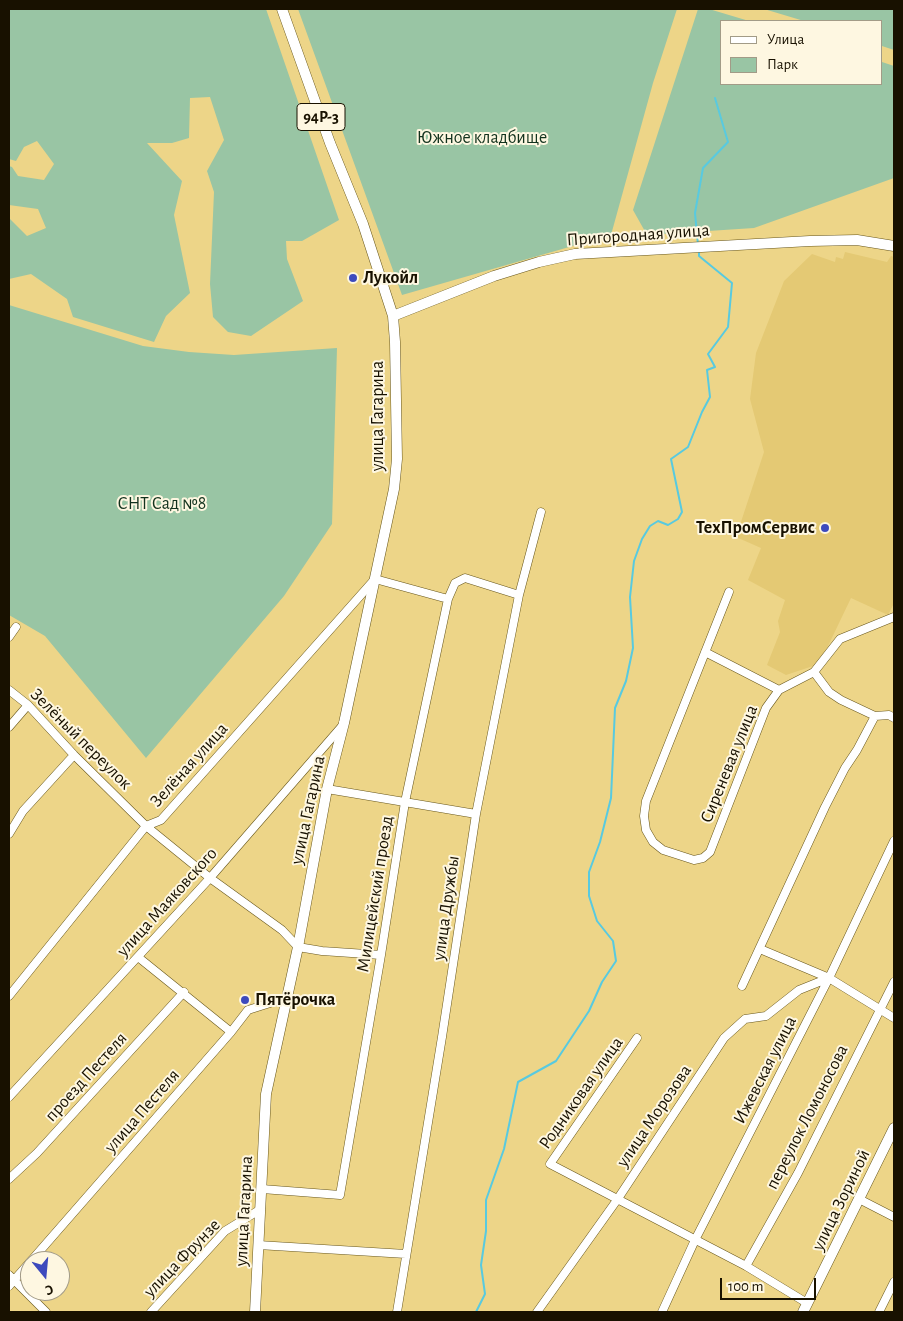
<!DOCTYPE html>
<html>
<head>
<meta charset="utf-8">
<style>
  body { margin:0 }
  #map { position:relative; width:903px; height:1321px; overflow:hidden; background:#edd588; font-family:"Alegreya Sans",sans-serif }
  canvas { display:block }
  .frame { position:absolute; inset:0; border:10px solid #181100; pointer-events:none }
  .legend { position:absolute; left:720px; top:20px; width:162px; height:65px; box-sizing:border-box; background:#fef7e1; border:1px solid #a29b87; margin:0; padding:6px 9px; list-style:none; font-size:15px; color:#181100 }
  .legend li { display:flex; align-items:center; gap:10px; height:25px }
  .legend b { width:25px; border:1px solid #a29b87 }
  .north { position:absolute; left:20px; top:1251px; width:50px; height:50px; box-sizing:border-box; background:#fef7e1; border:1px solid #a29b87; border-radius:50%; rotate:163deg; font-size:14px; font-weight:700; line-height:20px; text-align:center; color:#181100 }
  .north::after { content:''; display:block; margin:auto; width:18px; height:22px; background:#3d4abd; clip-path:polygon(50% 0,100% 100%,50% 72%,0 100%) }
  .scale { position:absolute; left:720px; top:1278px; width:96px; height:22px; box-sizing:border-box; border:2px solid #181100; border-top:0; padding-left:6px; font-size:15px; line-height:18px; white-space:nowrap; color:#181100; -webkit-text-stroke:4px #fef7e1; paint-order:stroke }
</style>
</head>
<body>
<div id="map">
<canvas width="903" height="1321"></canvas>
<div class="frame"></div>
<ul class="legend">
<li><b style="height:6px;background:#fff"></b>Улица</li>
<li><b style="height:14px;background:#99c5a4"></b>Парк</li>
</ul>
<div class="north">С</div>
<div class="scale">100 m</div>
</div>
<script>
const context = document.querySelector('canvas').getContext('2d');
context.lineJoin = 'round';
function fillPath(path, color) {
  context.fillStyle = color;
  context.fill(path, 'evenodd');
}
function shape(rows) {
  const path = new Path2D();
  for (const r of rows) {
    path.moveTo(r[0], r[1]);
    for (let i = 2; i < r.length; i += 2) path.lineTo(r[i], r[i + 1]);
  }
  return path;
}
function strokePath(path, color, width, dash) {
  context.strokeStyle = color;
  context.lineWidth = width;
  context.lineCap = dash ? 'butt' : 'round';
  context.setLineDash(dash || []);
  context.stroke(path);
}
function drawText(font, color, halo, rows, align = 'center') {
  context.font = font + ' "Alegreya Sans",sans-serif';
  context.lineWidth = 4;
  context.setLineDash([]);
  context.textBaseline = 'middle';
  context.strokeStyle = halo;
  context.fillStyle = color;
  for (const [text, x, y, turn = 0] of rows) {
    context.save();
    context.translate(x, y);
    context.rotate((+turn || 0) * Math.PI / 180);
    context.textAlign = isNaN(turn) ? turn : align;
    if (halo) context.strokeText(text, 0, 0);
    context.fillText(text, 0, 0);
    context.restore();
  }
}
const built = shape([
  [845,252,887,262,891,256,894,257,894,603,888,615,851,598,828,646,816,665,786,675,767,665,780,632,778,621,785,600,748,580,761,548,736,537,764,452,750,399,756,353,784,281,812,254,835,262,836,257,843,259]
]);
const green = shape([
  [9,9,266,9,339,220,302,241,286,241,287,259,303,301,251,336,228,332,213,317,210,284,214,192,207,171,224,140,210,97,190,98,189,138,172,143,147,143,182,181,174,215,190,293,166,316,154,342,73,317,67,299,31,274,9,279,9,218,27,236,46,228,38,209,9,205,9,166,12,167,18,176,44,180,54,164,37,141,24,147,16,161,9,159],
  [298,9,677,9,653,83,611,235,402,295],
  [698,9,709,9,749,21,722,21,722,84,882,84,882,62,894,66,894,178,754,228,647,235,633,210],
  [764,9,894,9,894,50,882,46,882,21,804,21],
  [9,305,143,346,189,352,234,355,337,348,332,524,284,596,146,758,45,636,9,615]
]);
const stream = shape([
  [698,245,695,213,703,168,728,142,715,98],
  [476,1312,485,1294,481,1265,486,1231,486,1200,504,1149,518,1082,556,1061,589,1011,602,982,616,961,613,941,597,921,589,896,589,872,600,842,611,798,615,708,626,681,633,648,630,597,634,561,642,539,650,526,658,521,668,525,678,519,682,512,671,459,688,447,702,412,710,397,707,370,715,367,708,354,728,327,732,283,699,256,699,252]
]);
const minor = shape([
  [729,592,646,801,644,816,646,830,653,842,663,850,694,860,703,858,710,852,766,708,779,690,814,672,840,639,894,617],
  [9,637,16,627],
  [705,652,779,690],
  [814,672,829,692,841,700,875,716,889,715,894,718],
  [9,690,28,705,74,755,146,826,210,878,282,930,298,947,322,951,381,955],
  [9,727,28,705],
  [327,789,476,814],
  [9,834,23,811,74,755],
  [760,949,829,978,894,1018],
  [138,957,231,1032],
  [742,986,825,807,845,768,857,750,875,716],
  [9,996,146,826,161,820,375,579,448,599,455,583,465,578,519,595],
  [637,1038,550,1164,746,1266,807,1303],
  [9,1097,210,878,343,725],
  [9,1179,37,1153,184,992],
  [262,1189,340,1195,381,955,405,802,448,599],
  [859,1199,894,1217],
  [258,1245,406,1254],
  [31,1261,231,1032,248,1010,286,998],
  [746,1266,798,1173,894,982],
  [9,1275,46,1312],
  [9,1286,30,1262],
  [151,1312,225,1231,261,1209],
  [397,1312,442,1037,476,814,519,595,541,512],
  [537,1312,617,1200,724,1038,745,1019,766,1016,799,990,829,978],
  [662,1312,695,1240,829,978,894,841],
  [879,1312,894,1282]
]);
const major = shape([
  [393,316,494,276,539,262,575,254,810,241,857,240,894,246],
  [255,1312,266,1094,298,947,327,789,344,723,394,489,397,459,395,342,393,316,363,224,330,143,282,9],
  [803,1312,894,1128]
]);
const markers = [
  [353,278,5,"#3d4abd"],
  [825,528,5,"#3d4abd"],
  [245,1000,5,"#3d4abd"]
];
const shields = [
  [321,117,48]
];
const shieldNames = [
  ["94Р-3",321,117]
];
const parkNames = [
  ["Южное кладбище",482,138],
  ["СНТ Сад №8",162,504]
];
const streetNames = [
  ["Пригородная улица",638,235,-4],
  ["улица Гагарина",378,416,-90],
  ["Зелёный переулок",81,739,45],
  ["Сиреневая улица",729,764,-68],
  ["Зелёная улица",189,765,-48],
  ["улица Гагарина",308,810,-78],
  ["Милицейский проезд",375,894,-81],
  ["улица Маяковского",167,902,-48],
  ["улица Дружбы",446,908,-82],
  ["Ижевская улица",765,1070,-63],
  ["проезд Пестеля",86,1077,-48],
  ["Родниковая улица",581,1093,-55],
  ["улица Пестеля",142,1111,-49],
  ["улица Морозова",654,1116,-56],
  ["переулок Ломоносова",807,1117,-63],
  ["улица Зориной",841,1200,-64],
  ["улица Гагарина",244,1211,-87],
  ["улица Фрунзе",182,1258,-46]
];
const poiNames = [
  ["Лукойл",363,278],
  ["ТехПромСервис",815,528,"right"],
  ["Пятёрочка",255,1000]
];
fillPath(built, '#e4c974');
fillPath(green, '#99c5a4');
strokePath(stream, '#58cae0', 2);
strokePath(minor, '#68571c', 9);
strokePath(major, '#68571c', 11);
strokePath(minor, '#fff', 8);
strokePath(major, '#fff', 10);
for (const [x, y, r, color] of markers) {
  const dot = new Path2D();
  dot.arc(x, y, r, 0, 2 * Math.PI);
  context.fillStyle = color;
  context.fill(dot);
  strokePath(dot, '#fef7e1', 2);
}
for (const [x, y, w] of shields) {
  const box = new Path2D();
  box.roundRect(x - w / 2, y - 13.5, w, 27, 4);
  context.fillStyle = '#fef7e1';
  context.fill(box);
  strokePath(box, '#181100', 1);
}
drawText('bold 16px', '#181100', null, shieldNames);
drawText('18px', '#12321d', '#fef7e1', parkNames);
drawText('18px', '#181100', '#fef7e1', streetNames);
drawText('bold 18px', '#181100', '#fef7e1', poiNames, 'left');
</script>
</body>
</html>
